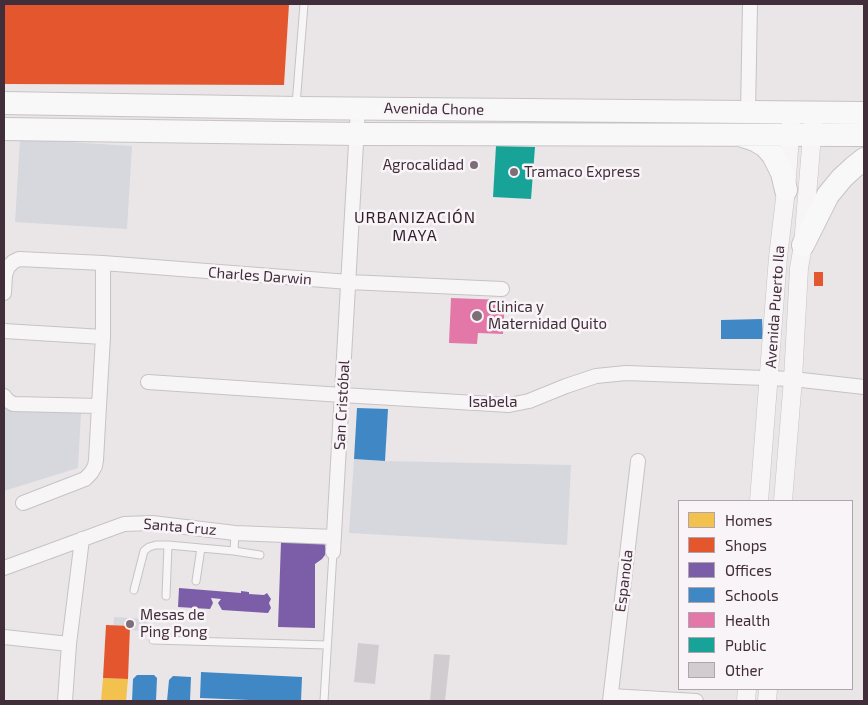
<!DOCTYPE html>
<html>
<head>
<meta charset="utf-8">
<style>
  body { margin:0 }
  #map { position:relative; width:868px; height:705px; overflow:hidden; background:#eae6e8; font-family:"Exo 2",sans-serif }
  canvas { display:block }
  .frame { position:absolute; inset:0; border:5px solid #422e3a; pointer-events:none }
  .legend { position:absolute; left:678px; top:500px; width:175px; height:190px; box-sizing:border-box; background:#f8f4f7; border:1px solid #afa5ab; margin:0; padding:6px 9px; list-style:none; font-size:15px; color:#422e3a }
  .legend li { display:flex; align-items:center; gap:10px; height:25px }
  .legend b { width:25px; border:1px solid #afa5ab }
</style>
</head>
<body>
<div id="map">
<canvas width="868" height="705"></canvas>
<div class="frame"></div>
<ul class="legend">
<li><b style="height:14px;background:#f2c14e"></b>Homes</li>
<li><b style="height:14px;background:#e4572e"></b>Shops</li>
<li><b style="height:14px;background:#7b5ea7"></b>Offices</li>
<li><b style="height:14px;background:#3f88c5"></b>Schools</li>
<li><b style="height:14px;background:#e377a8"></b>Health</li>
<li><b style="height:14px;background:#17a398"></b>Public</li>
<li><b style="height:14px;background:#d1cccf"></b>Other</li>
</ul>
</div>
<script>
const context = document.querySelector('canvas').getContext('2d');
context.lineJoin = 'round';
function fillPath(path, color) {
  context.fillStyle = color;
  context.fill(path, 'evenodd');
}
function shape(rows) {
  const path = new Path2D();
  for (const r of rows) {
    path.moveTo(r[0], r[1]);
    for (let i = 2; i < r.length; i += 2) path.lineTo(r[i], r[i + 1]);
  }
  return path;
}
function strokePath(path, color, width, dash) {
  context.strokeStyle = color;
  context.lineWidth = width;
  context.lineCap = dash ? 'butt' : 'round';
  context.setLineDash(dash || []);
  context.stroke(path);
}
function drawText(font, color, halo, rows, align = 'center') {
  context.font = font + ' "Exo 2",sans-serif';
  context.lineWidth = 5;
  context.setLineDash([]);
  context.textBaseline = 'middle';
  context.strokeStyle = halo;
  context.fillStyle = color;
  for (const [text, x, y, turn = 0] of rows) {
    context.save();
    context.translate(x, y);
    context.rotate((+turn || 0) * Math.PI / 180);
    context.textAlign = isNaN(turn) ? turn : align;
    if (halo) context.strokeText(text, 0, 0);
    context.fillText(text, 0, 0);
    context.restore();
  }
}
const green = shape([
  [20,139,132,146,127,229,15,222],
  [4,409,81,413,78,468,4,491],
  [354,459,385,461,571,465,567,545,349,533],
  [114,617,147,619,146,631,113,629]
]);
const homes = shape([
  [103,678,128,679,126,701,101,701]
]);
const shops = shape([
  [4,4,289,4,284,85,4,84],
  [814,272,823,272,823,286,814,286],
  [106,625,130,626,128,679,103,678]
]);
const offices = shape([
  [281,542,310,543,324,542,326,550,325,555,322,559,315,564,315,628,278,627],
  [179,588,241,593,241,591,249,592,249,594,264,595,267,593,271,599,269,603,271,608,268,613,222,610,218,603,221,599,211,598,213,603,210,609,178,607]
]);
const schools = shape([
  [762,319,763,339,721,339,721,320],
  [357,408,388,409,385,461,354,459],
  [201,672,302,677,301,701,274,701,200,698],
  [137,675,154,675,157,678,156,701,132,701,133,679],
  [173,676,191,677,190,701,167,701,169,680]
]);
const health = shape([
  [451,298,505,300,503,334,478,333,477,344,449,343]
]);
const public = shape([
  [496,146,535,147,531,199,493,197]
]);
const building = shape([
  [358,643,379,645,375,684,354,682],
  [434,654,450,655,445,701,430,701]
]);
const service = shape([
  [296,105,304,4],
  [234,551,260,555],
  [196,581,201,548],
  [134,590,144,551,149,547,156,545,168,545,234,551,235,533],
  [166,596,168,545],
  [153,640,327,645],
  [324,701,333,552]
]);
const minor = shape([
  [748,112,750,4],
  [4,293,5,275,8,267,13,262,19,259,103,263,349,282,502,289],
  [4,331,103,337],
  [148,382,342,395,509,405,529,401,566,386,596,376,626,373,793,379,864,387],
  [4,396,7,400,13,404,99,406,96,460,95,466,91,473,85,479,23,503],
  [99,406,103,337,103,263],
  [333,552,358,108],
  [4,568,124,524,152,523,235,533,334,537],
  [4,637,69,644],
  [611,696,696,701],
  [65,701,69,644,82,539],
  [610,701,638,461]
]);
const tertiary = shape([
  [759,501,778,257,786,190,791,123],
  [783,501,793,379,799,268,803,245,813,123],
  [746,701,747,689],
  [767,701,768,689]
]);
const primary = shape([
  [4,103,296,108,864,113],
  [4,129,357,134,864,135],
  [743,136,755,140,765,146,773,155,782,173,786,190],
  [803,245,828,195,842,178,854,167,864,159]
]);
const markers = [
  [474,165,5,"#7d6e77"],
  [514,172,5,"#7d6e77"],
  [477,316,6,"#7d6e77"],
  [130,624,5,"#7d6e77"]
];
const streetNames = [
  ["Avenida Chone",434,109,1],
  ["Charles Darwin",260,276,4],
  ["Avenida Puerto Ila",775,307,-86],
  ["Isabela",493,402],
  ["San Cristóbal",342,405,-87],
  ["Santa Cruz",180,527,5],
  ["Espanola",624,581,-83]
];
const poiNames = [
  ["Agrocalidad",464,165,"right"],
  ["Tramaco Express",524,172],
  ["Clinica y",488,307],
  ["Maternidad Quito",488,324],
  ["Mesas de",140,615],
  ["Ping Pong",140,632]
];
const neighbourhoodNames = [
  ["URBANIZACIÓN",415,218],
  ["MAYA",415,236]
];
fillPath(green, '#d7d8dd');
fillPath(homes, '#f2c14e');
fillPath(shops, '#e4572e');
fillPath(offices, '#7b5ea7');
fillPath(schools, '#3f88c5');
fillPath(health, '#e377a8');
fillPath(public, '#17a398');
fillPath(building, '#d1cccf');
strokePath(service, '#c6c3c5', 9);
strokePath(minor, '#c6c3c5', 16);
strokePath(tertiary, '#c6c3c5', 19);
strokePath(primary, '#c7c3c5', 24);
strokePath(service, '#f7f5f6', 7);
strokePath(minor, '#f7f5f6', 14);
strokePath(tertiary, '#f7f5f6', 18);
strokePath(primary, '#f8f8f8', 22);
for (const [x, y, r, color] of markers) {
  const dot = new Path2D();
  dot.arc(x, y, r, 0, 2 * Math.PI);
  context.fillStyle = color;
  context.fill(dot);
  strokePath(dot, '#f8f4f7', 2);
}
drawText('15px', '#422e3a', '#f8f4f7', streetNames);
drawText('15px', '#422e3a', '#f8f4f7', poiNames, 'left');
context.letterSpacing = '1px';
drawText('16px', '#331f2b', '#f8f4f7', neighbourhoodNames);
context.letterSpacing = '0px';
</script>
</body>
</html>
